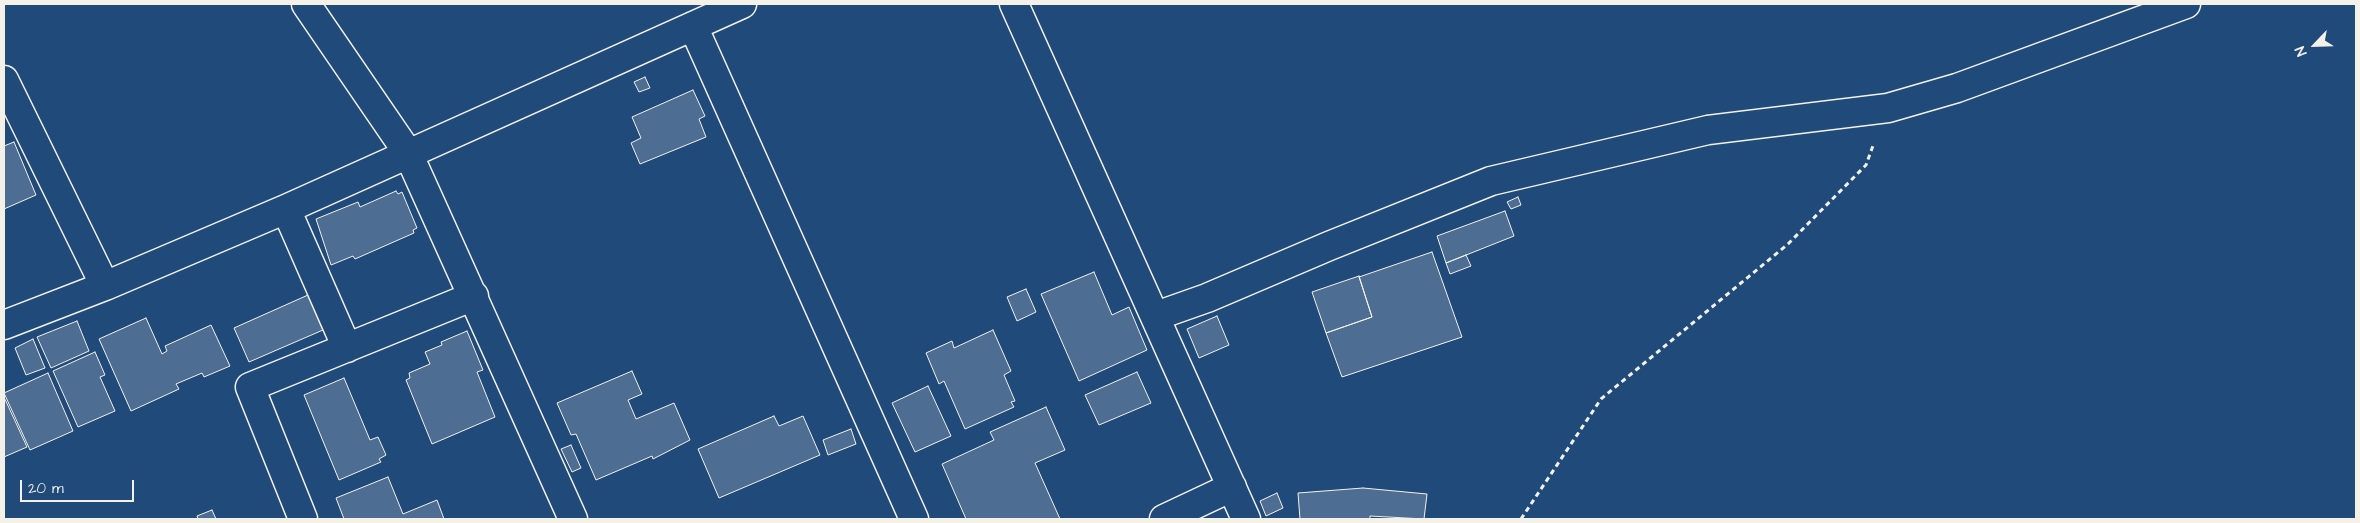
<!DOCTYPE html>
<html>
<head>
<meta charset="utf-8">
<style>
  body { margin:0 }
  #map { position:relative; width:2360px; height:523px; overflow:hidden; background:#1f4a7a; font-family:"Architects Daughter",sans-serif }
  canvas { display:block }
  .frame { position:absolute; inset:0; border:5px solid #f4f1e8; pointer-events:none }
  .north { position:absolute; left:2290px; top:20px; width:50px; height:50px; -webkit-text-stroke:4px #1f4a7a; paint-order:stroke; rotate:246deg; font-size:14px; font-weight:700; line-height:20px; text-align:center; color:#f4f1e8 }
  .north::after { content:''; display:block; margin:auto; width:18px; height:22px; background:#f4f1e8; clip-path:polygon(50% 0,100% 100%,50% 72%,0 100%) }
  .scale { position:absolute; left:20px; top:480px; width:114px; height:22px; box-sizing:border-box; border:2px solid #f4f1e8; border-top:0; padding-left:6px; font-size:15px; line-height:18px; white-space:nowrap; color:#f4f1e8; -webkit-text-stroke:4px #1f4a7a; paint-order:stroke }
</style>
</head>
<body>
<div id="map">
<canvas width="2360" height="523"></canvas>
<div class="frame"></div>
<div class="north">N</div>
<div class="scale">20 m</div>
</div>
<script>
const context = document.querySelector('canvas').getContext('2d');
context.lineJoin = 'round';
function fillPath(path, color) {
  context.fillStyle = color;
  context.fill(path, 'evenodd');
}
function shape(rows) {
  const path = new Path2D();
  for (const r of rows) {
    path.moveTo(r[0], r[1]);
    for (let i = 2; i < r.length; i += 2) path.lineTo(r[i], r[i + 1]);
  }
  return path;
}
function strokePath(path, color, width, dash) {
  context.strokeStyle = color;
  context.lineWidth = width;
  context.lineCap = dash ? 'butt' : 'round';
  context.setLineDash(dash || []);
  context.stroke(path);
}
const building = shape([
  [645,77,650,88,639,92,634,82,645,77],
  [693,90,705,116,699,119,706,137,640,164,631,143,641,138,632,117,693,90],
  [14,142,36,195,4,209,4,146,14,142],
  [396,191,398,194,402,192,417,228,413,230,414,233,355,259,353,256,331,265,316,219,358,202,360,207,396,191],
  [1518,197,1521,205,1511,209,1507,202,1518,197],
  [1505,211,1514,236,1446,263,1437,236,1505,211],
  [1432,252,1462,337,1342,377,1326,333,1372,317,1359,277,1432,252],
  [1466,255,1471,266,1450,274,1446,263,1466,255],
  [1094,272,1112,315,1129,307,1147,350,1079,381,1041,294,1094,272],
  [1359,276,1372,317,1326,333,1312,292,1359,276],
  [1026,289,1036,312,1017,321,1007,297,1026,289],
  [308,295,323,330,249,362,234,328,308,295],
  [1217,316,1229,345,1199,358,1187,329,1217,316],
  [146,318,162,354,167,351,165,346,211,325,230,366,204,377,202,373,176,384,179,389,131,411,99,339,146,318],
  [77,321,89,351,51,368,37,337,77,321],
  [993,330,1011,371,1004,375,1015,401,1011,402,1014,407,965,429,944,381,939,384,926,353,952,341,954,348,993,330],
  [467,331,483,370,477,372,495,417,432,444,406,380,410,378,409,373,430,364,425,352,442,345,441,342,467,331],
  [33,339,45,368,26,375,15,348,33,339],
  [95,352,105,375,100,377,115,411,78,427,53,371,95,352],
  [632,371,642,394,628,400,636,419,674,403,690,440,653,459,652,456,596,480,576,434,571,435,557,403,632,371],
  [1137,372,1151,403,1099,425,1085,395,1137,372],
  [48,373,73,431,30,450,4,393,48,373],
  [344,378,370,440,378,437,386,455,379,459,381,462,339,480,304,395,344,378],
  [928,386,951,436,915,452,892,403,928,386],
  [4,397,27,447,4,457,4,397],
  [1046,407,1065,450,1035,463,1060,519,966,519,942,464,994,440,990,432,1046,407],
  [774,416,779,426,803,416,820,455,719,498,698,449,774,416],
  [851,429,856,444,828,455,823,440,851,429],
  [571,445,581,468,572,472,561,449,571,445],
  [388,477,403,514,437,500,444,519,344,519,336,498,388,477],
  [1363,488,1427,494,1424,519,1370,516,1370,519,1300,519,1298,493,1363,488],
  [1277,493,1283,508,1266,516,1260,501,1277,493],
  [212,510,216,519,198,519,197,516,212,510]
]);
const path = shape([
  [1521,519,1601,399,1788,244,1866,165,1874,143]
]);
const street = shape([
  [306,4,408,153,573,519],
  [1014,4,1246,519],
  [693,26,914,519],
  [4,80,105,286],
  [286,209,347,348],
  [1156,316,1207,298,1329,246,1491,181,1708,130,1888,108,1957,88,2186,4],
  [4,325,105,286,286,209,742,4],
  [303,519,250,387,474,296],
  [1164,519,1232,487]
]);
fillPath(building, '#4d6e92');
strokePath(building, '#f4f1e8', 1);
strokePath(street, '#f4f1e8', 31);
strokePath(path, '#f4f1e8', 3, [5, 4]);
strokePath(street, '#1f4a7a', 28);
</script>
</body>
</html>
